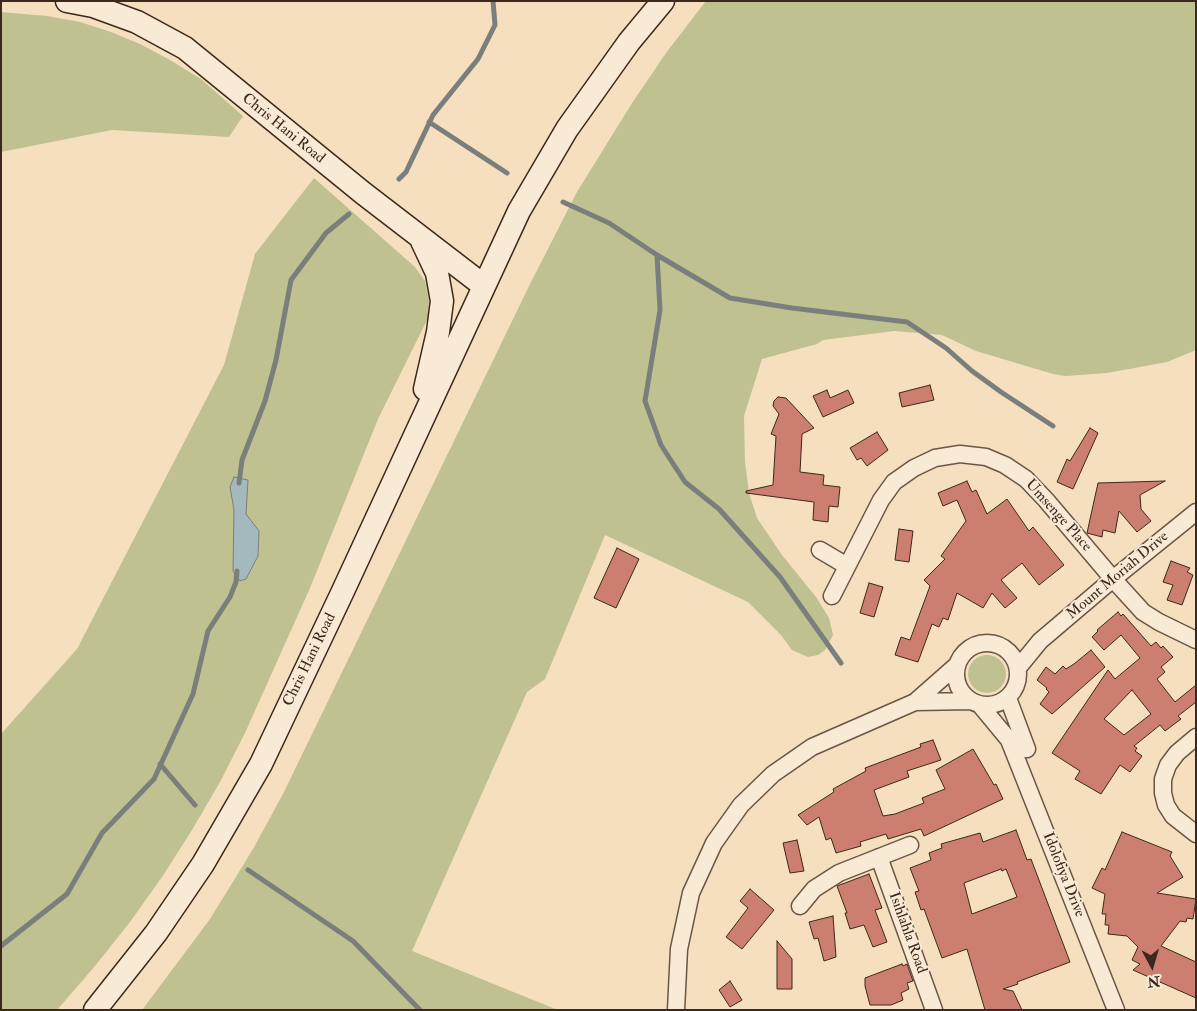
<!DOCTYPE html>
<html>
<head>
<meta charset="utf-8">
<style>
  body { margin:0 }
  #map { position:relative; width:1197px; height:1011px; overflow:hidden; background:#f6dfbf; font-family:"IM FELL Double Pica",serif }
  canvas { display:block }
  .frame { position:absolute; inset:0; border:2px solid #3c281c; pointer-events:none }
  .north { position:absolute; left:1127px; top:941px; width:50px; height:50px; -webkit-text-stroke:4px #f9ead5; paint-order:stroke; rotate:174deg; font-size:14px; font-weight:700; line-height:20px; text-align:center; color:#3c281c }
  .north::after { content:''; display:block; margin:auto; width:18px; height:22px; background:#3c281c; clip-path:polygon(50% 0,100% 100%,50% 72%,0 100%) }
</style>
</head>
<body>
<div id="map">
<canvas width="1197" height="1011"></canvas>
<div class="frame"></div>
<div class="north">N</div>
</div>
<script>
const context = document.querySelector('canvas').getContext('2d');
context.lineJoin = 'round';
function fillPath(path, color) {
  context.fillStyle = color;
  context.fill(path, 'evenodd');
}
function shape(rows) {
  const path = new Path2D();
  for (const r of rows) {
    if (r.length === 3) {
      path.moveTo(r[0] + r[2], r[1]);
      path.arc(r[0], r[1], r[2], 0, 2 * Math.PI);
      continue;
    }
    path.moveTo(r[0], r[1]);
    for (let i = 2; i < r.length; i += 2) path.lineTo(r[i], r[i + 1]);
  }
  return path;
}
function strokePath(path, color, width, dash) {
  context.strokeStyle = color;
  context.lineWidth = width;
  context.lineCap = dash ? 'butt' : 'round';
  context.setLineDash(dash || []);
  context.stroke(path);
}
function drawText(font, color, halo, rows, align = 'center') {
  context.font = font + ' "IM FELL Double Pica",serif';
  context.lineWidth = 4;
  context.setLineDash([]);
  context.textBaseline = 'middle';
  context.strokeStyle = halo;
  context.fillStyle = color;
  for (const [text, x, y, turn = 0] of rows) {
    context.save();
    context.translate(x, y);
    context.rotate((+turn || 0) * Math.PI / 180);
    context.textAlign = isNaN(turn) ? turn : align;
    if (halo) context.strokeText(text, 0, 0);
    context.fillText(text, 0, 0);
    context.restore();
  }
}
const green = shape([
  [706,1,1196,1,1196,350,1167,362,1107,373,1066,376,1053,374,976,351,942,335,894,331,823,340,817,344,762,359,744,416,745,462,749,493,757,518,782,555,816,597,829,618,833,635,825,650,818,655,808,657,792,650,781,635,748,602,605,535,545,679,527,692,412,951,558,1010,142,1010,210,919,253,849,283,794,530,284,577,192,632,103,666,53],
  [1,12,47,16,80,22,111,32,140,44,170,60,201,79,243,116,229,137,112,130,1,152],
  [314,178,415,267,425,281,429,300,428,318,378,419,310,588,245,733,220,782,192,830,162,877,130,922,95,966,57,1010,1,1010,1,734,77,649,224,365,255,254],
  [987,674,19]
]);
const water = shape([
  [234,477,248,480,246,514,259,531,258,556,246,579,240,581,233,571,234,510,230,487,234,477]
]);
const stream = shape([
  [429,122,507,173],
  [399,179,406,172,433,115,478,59,495,25,493,1],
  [563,202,609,223,657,255,730,298,792,308,907,322,946,348,972,371,1001,392,1053,426],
  [657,255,660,310,645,401,661,445,685,482,719,509,780,577,841,663],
  [239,483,242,460,265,401,276,360,291,280,326,233,349,214],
  [160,764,195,805],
  [248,870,353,941,420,1010],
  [1,946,67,894,102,833,154,779,193,694,208,631,230,597,236,582,237,571]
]);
const building = shape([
  [930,385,934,400,902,407,899,393,930,385],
  [827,390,830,398,848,390,854,403,823,417,813,396,827,390],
  [778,397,786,398,814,428,802,434,800,472,824,475,823,485,840,487,838,507,829,506,828,522,813,520,814,502,746,493,746,491,773,485,776,436,771,434,779,414,773,406,774,401,778,397],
  [1090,428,1098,433,1073,489,1057,482,1067,459,1070,461,1090,428],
  [877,432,888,450,867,466,861,458,857,460,850,448,877,432],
  [967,481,972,492,976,490,987,514,1007,499,1029,531,1033,527,1064,565,1039,585,1022,563,1001,580,1017,598,1005,608,992,593,983,608,957,593,948,620,943,618,939,627,932,624,918,662,895,655,901,637,910,640,930,586,924,580,945,559,941,556,966,521,957,500,943,506,938,493,967,481],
  [1165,481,1140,495,1141,509,1151,521,1137,532,1119,511,1115,533,1103,530,1102,537,1087,533,1098,483,1165,481],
  [899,529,913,531,909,562,895,560,899,529],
  [617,548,639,559,616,608,594,598,617,548],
  [1171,561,1190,568,1187,572,1193,575,1182,605,1167,600,1173,585,1163,582,1171,561],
  [869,583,883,587,874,617,860,613,869,583],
  [1118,612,1121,616,1123,614,1151,646,1156,642,1161,648,1163,646,1173,657,1161,667,1165,672,1157,679,1175,702,1196,685,1196,702,1178,716,1181,719,1165,731,1160,725,1134,746,1137,748,1135,751,1142,756,1130,772,1120,765,1101,794,1075,779,1080,771,1052,753,1108,670,1115,679,1140,658,1121,635,1104,650,1092,637,1098,631,1097,630,1118,612],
  [1132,690,1151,714,1124,735,1104,719,1132,690],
  [1091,650,1105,667,1052,714,1040,704,1049,692,1046,689,1047,688,1037,680,1046,667,1055,674,1063,666,1066,669,1074,664,1091,650],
  [933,740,941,760,907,771,909,777,874,790,883,816,895,814,924,803,922,798,945,789,936,770,973,749,994,785,996,784,1003,799,924,836,921,829,888,839,886,834,860,842,861,846,836,853,831,838,826,840,819,817,807,825,798,815,834,792,833,789,866,771,865,768,921,747,920,744,933,740],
  [1016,830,1027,860,1031,859,1070,962,1017,982,1018,984,1003,989,1013,991,1022,1010,985,1010,967,949,942,958,924,909,921,910,915,892,919,891,910,868,931,860,929,853,942,848,941,844,980,833,983,842,1016,830],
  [1001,869,1002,871,1006,869,1017,897,972,914,964,883,1001,869],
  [1122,832,1172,852,1170,856,1183,877,1157,893,1196,899,1193,919,1187,918,1186,922,1180,921,1161,946,1196,962,1196,998,1133,970,1140,964,1132,960,1138,947,1127,936,1108,934,1109,925,1105,925,1106,914,1102,914,1105,894,1092,888,1102,868,1105,870,1122,832],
  [797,840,804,871,790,873,783,843,797,840],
  [869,874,882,908,875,910,887,942,873,947,864,925,850,929,845,913,847,913,837,886,869,874],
  [750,889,774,910,742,949,726,937,748,908,740,901,750,889],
  [833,916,836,957,824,961,818,938,814,939,809,922,833,916],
  [777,941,792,959,792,989,777,989,777,941],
  [902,964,903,966,907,964,913,981,907,983,909,989,901,993,903,1000,891,1005,870,1005,865,986,865,978,902,964],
  [730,981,742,1000,730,1007,719,990,730,981]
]);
const street = shape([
  [820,550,847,566],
  [832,596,881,500,894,482,914,468,935,458,960,454,986,457,1005,465,1026,479,1046,500,1113,579,1143,612,1159,622,1196,640],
  [987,674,31],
  [1018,668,1040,641,1113,579,1196,512],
  [1008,698,1027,749,1009,740],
  [915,702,971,701],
  [980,705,1009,740,1116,1010],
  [1196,737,1177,753,1168,765,1163,779,1163,793,1166,805,1173,816,1196,834],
  [879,857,934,1010],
  [800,906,814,889,839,873,910,845],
  [676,1010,679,949,691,893,714,843,741,805,773,774,812,747,915,702,957,665]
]);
const secondary = shape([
  [67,1,93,6,137,22,185,48,363,193,484,286],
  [422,241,437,273,442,301,438,332,425,389],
  [95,1010,156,933,203,864,261,764,343,591,519,211,567,129,629,42,663,1]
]);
const streetNames = [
  ["Chris Hani Road",283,129,39],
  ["Umsenge Place",1058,516,48],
  ["Mount Moriah Drive",1118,576,-40],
  ["Chris Hani Road",310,660,-64],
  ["Idolofiya Drive",1063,875,68],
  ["Isihlahla Road",907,933,70]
];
fillPath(green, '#bfc190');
fillPath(water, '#a3b9be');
strokePath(water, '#7a7f7d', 1);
strokePath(stream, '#7a7f7d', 5);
fillPath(building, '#cc7f70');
strokePath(building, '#3c281c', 1);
strokePath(street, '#6a5645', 19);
strokePath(secondary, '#3c281c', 25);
strokePath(street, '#f9ead5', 16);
strokePath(secondary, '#f9ead5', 22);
drawText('15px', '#3c281c', '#f9ead5', streetNames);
</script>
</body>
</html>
